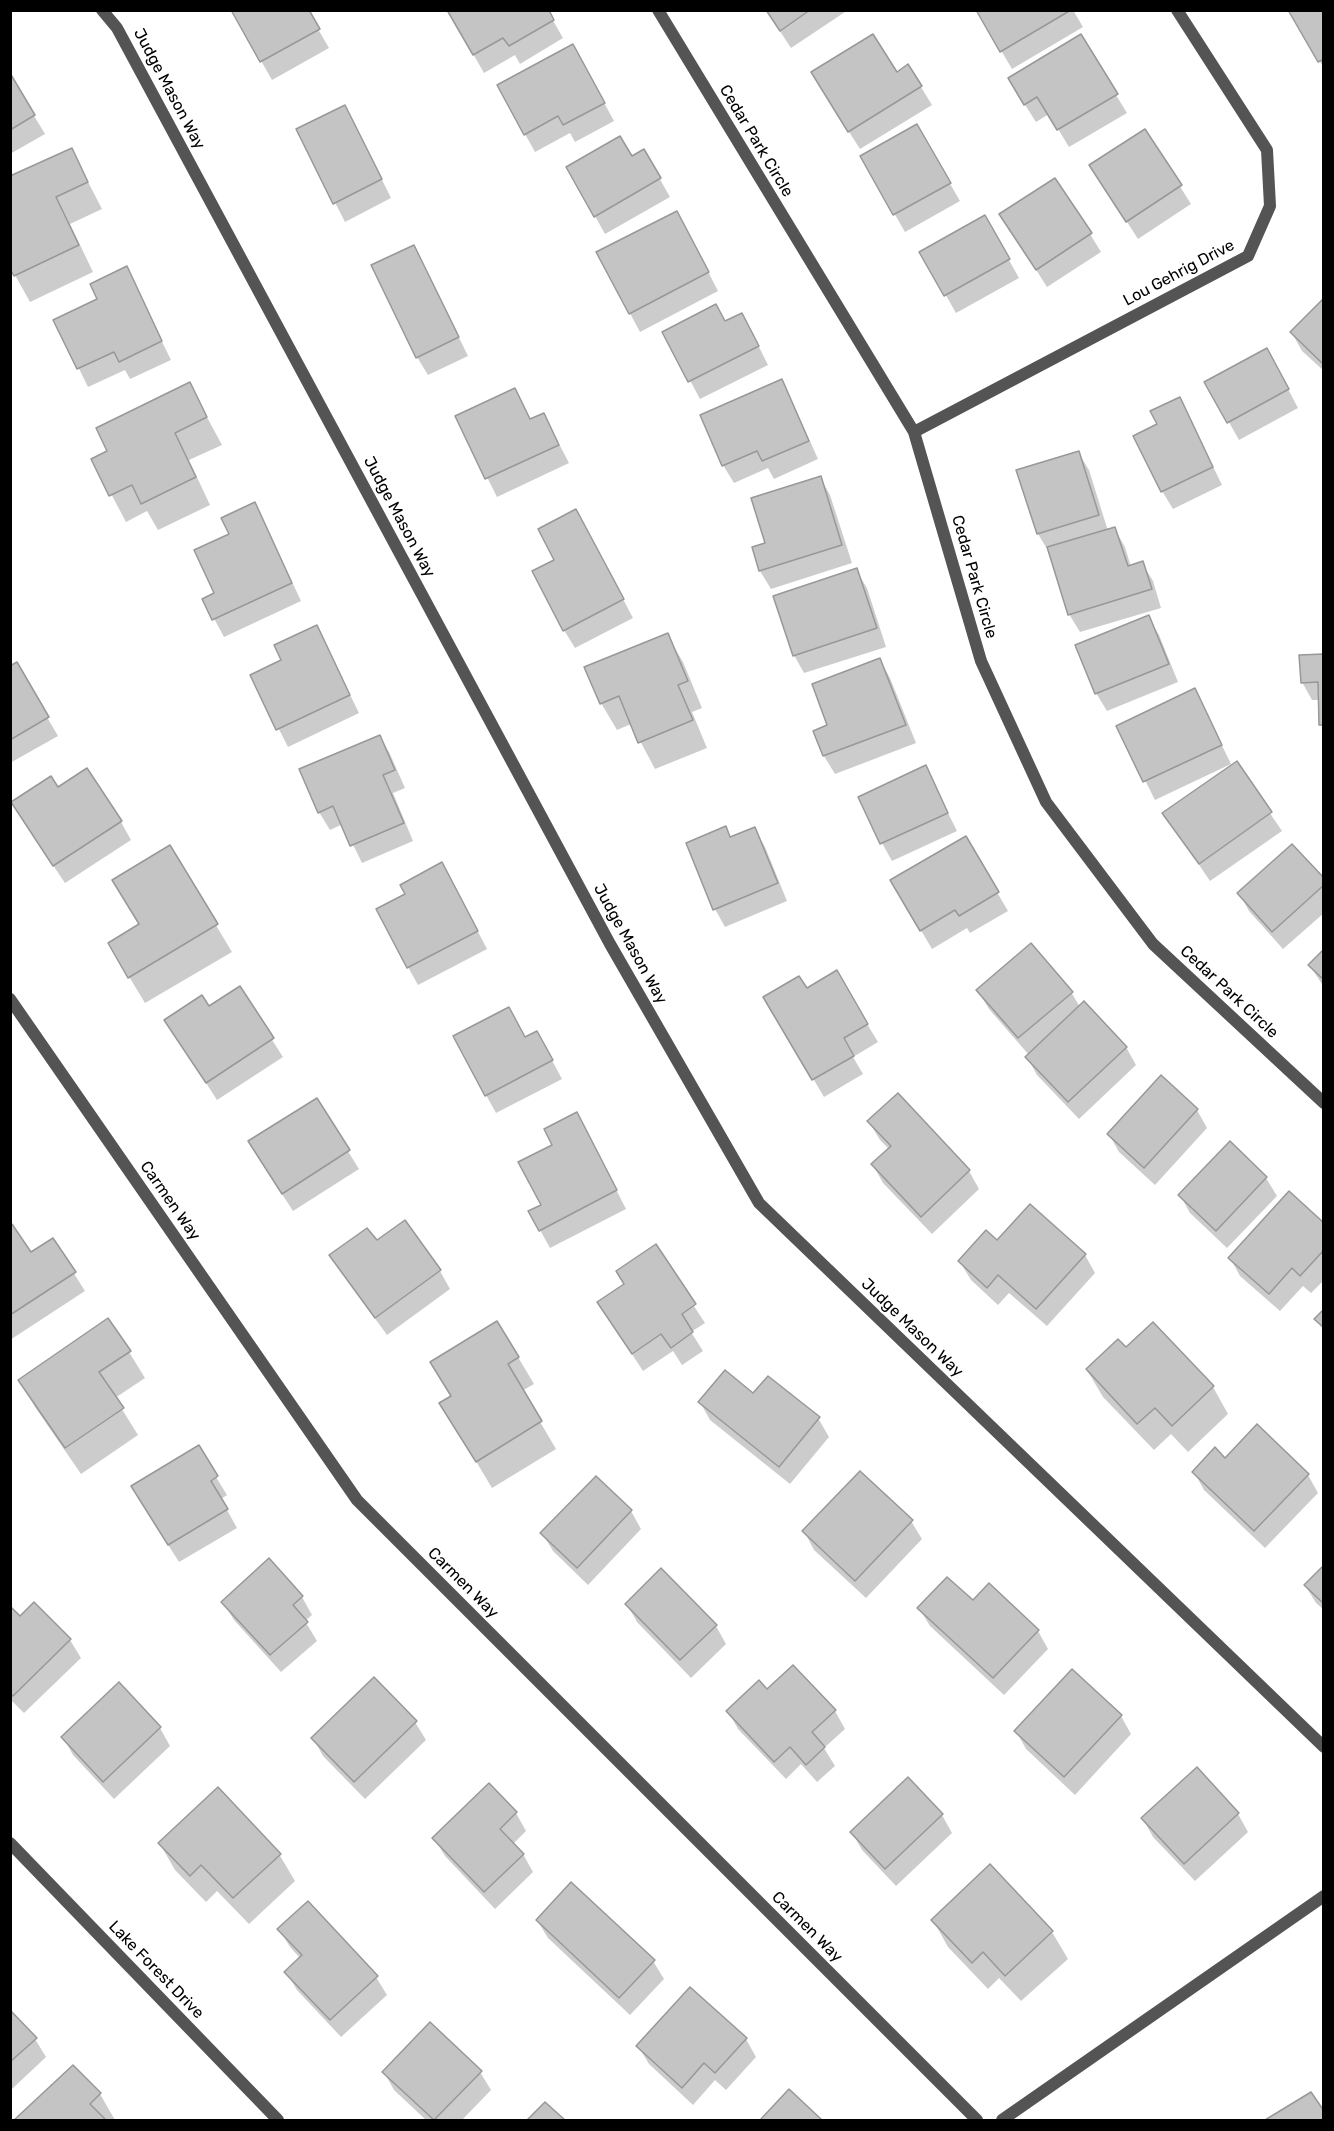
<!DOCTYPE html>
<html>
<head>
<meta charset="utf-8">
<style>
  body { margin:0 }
  #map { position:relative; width:1334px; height:2131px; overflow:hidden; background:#fff; font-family:Rubik,sans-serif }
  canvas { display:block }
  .frame { position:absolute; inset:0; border:12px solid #000; pointer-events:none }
</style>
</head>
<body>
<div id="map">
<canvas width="1334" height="2131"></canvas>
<div class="frame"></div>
</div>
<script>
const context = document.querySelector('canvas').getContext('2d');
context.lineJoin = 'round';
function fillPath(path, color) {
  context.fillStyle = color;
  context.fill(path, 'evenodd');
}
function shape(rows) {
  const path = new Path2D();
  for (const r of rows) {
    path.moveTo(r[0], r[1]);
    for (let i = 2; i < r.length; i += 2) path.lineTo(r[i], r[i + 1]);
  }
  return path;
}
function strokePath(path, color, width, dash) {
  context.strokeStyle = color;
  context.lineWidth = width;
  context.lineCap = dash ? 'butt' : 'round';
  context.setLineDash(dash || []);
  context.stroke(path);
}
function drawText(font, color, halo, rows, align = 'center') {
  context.font = font + ' Rubik,sans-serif';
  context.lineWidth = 4.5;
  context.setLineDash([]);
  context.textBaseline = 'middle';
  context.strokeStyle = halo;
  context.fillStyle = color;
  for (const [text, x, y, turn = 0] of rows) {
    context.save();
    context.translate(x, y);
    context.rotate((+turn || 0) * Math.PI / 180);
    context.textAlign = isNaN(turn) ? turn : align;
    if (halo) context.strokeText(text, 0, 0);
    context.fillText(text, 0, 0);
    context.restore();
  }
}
const shadow = shape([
  [232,10,307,10,329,48,272,80],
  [448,10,547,10,563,38,520,64,515,55,484,73],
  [766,10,844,10,845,12,791,48],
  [977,10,1073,10,1083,27,1012,69],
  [1324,10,1324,68,1299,28],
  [583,64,614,121,575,142,570,133,535,152,525,134],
  [908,66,932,105,860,149,823,91,896,74],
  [10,76,45,134,10,154],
  [1116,95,1127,113,1069,147,1049,114,1036,122,1020,97],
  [355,125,391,198,345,222,298,130],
  [917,126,960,201,905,232,862,157],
  [1145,131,1191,204,1138,239,1102,183],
  [71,149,102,209,70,224,93,272,30,302,15,275],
  [644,151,670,197,605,234,568,168,631,158],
  [985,217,1019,278,956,313,921,252],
  [687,231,718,291,640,332,598,253],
  [1012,232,1090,234,1101,252,1047,287],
  [423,265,468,356,428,375,417,357],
  [126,268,171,360,130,379,125,370,88,387,55,320,99,300],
  [1324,301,1324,371,1302,351,1292,333],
  [725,322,752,333,768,365,700,399,664,332],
  [1277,368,1298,408,1239,440,1207,383],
  [781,381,791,399,818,459,774,479,768,468,734,483,723,465],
  [189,384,222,445,189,460,210,505,158,530,147,511,126,522,93,460,109,452],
  [515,390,531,421,544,415,569,463,497,497,457,417],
  [1189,417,1222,485,1173,509,1162,491],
  [1078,452,1089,470,1108,531,1114,528,1125,547,1131,567,1142,563,1153,581,1161,608,1080,632,1069,614,1049,552,1038,534,1018,471],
  [820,477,830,495,852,563,771,589,760,571,753,548,766,544],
  [254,504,264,522,301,601,224,637,204,600,216,594],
  [586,529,633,618,575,648,564,630,556,561],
  [856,570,867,588,886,647,804,673,794,655],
  [1148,617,1159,635,1178,682,1107,711,1096,693],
  [316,626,359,713,288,747,252,676,283,661],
  [667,635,683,662,702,708,692,712,707,748,655,769,631,724,617,730,601,703],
  [1324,655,1324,729,1321,724,1320,700,1312,700,1302,682],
  [880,660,890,678,916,743,835,774,824,756,815,732,829,726],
  [16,664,58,736,10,763,10,668],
  [1195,690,1231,764,1155,800,1118,727],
  [380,736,390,754,405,788,393,793,413,841,362,863,343,824,330,830,319,812],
  [1236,763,1282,831,1210,881,1164,813],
  [925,767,957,831,892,861,882,843],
  [57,789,121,822,131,840,65,883,23,821],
  [725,828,731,839,755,829,765,847,787,901,725,927,715,909],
  [965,838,1008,911,970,933,967,928,932,949,892,881],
  [169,847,232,952,145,1003,125,970],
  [1324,881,1324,913,1283,949,1249,911,1239,893],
  [452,882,487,949,418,985,408,967],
  [1324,951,1324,987,1310,966],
  [836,973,878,1042,853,1057,863,1074,824,1097,765,997,806,990],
  [239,988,283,1057,217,1100,177,1038,209,1008],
  [978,991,1071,992,1080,1007,1126,1047,1136,1065,1079,1119,1037,1075,1027,1057,1029,1055,989,1009],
  [525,1039,547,1051,562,1079,496,1113,486,1095],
  [1161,1077,1197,1110,1207,1128,1155,1185,1119,1152,1109,1134],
  [316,1100,359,1169,293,1211,260,1160],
  [869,1122,969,1171,979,1189,932,1234,883,1183,873,1165,889,1149,880,1140],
  [587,1132,626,1209,550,1248,540,1230,543,1205],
  [1266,1178,1277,1196,1227,1248,1190,1213,1180,1195],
  [1030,1206,1085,1255,1095,1273,1047,1326,1009,1293,998,1305,971,1280,960,1262,997,1242],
  [1324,1225,1324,1280,1311,1293,1303,1286,1280,1311,1240,1276,1230,1258],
  [10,1227,30,1255,53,1240,85,1291,10,1340],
  [377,1242,440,1271,450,1289,387,1335,342,1273,331,1255],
  [655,1246,705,1323,691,1332,703,1351,682,1365,673,1351,643,1371,610,1321,626,1285],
  [1125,1349,1213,1387,1228,1414,1188,1452,1171,1434,1154,1450,1103,1397,1087,1370],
  [129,1352,145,1378,115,1398,138,1435,81,1474,35,1407,20,1380],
  [518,1357,534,1384,522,1391,556,1449,492,1488,441,1403],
  [753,1395,818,1418,829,1437,790,1484,710,1420,700,1402],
  [1225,1460,1308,1475,1318,1493,1265,1548,1204,1490,1194,1472],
  [216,1477,227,1495,221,1499,237,1528,179,1562,143,1505],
  [596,1478,631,1511,641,1529,588,1585,553,1551,542,1533],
  [911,1521,922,1539,866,1598,814,1550,804,1531],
  [1324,1567,1324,1610,1316,1603,1305,1585],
  [302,1597,312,1615,305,1621,317,1641,281,1672,234,1620,223,1602],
  [973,1602,1038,1631,1048,1649,1004,1695,930,1626,919,1608],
  [34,1604,70,1640,81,1658,24,1713,10,1699,10,1608,20,1618],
  [627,1604,716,1626,726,1644,691,1678,637,1622],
  [767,1691,835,1711,845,1729,824,1748,835,1766,817,1782,801,1764,786,1779,738,1729,728,1711],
  [1121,1716,1131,1734,1075,1795,1026,1749,1016,1731],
  [415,1722,426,1740,365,1799,323,1756,313,1738],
  [160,1728,170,1746,114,1799,73,1755,63,1737],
  [1197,1769,1238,1814,1248,1832,1195,1881,1153,1837,1143,1819],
  [516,1813,526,1831,513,1844,523,1854,533,1872,495,1909,445,1856,434,1838],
  [942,1815,952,1833,896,1886,862,1850,852,1832],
  [160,1844,279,1854,295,1881,249,1924,217,1891,206,1902,175,1870],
  [537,1920,653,1961,664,1979,630,2015,548,1938],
  [933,1920,1052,1932,1068,1959,1021,2001,999,1978,988,1989,948,1947],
  [279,1929,376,1977,387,1995,341,2037,297,1990,286,1972,301,1959,290,1947],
  [10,2012,35,2039,46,2057,12,2089],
  [746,2039,756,2057,726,2090,715,2080,693,2105,649,2064,638,2046],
  [73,2067,100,2094,115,2120,16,2120],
  [384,2072,480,2072,491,2090,462,2120,426,2120,394,2090],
  [789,2092,820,2120,762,2120],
  [1311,2094,1324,2114,1324,2120,1268,2120]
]);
const building = shape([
  [231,10,309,10,320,29,260,62,231,10],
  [447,10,549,10,554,20,509,46,503,38,473,55,447,10],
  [766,10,810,10,780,31,766,10],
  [976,10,1071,10,1000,52,976,10],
  [1288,10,1324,10,1324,59,1318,62,1288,10],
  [873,34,897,72,908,64,922,86,848,132,811,72,873,34],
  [1081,34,1118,94,1057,130,1037,97,1024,105,1008,78,1081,34],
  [573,44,605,103,563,125,558,116,524,135,497,85,573,44],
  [10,73,35,115,10,130,10,73],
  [345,105,382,179,333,204,296,129,345,105],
  [917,124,951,183,893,215,860,156,917,124],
  [1145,129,1182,185,1126,222,1089,165,1145,129],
  [620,136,632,156,644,149,661,178,594,217,566,167,620,136],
  [72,148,88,182,56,197,79,245,14,276,10,269,10,176,72,148],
  [1055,178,1092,233,1036,270,999,214,1055,178],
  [677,211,709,272,629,314,596,252,677,211],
  [985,215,1010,259,944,296,919,252,985,215],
  [414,245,459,337,416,358,371,265,414,245],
  [127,266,162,341,119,362,114,352,77,369,53,320,97,299,90,284,127,266],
  [1324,298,1324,365,1290,332,1324,298],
  [716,304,725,321,742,313,759,346,688,382,662,332,716,304],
  [1267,348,1289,389,1227,423,1204,382,1267,348],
  [782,379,809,441,762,461,757,451,722,466,700,415,782,379],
  [190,382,207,417,175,433,196,477,141,504,132,485,109,496,91,459,107,451,96,428,190,382],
  [515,388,530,419,544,413,559,445,485,479,455,416,515,388],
  [1180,397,1213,467,1161,492,1133,436,1157,424,1150,411,1180,397],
  [1079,451,1099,515,1037,534,1016,470,1079,451],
  [821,476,842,545,759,571,752,547,765,543,751,498,821,476],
  [255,502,292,583,212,620,202,599,214,593,194,550,229,534,221,518,255,502],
  [576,509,624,599,563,631,532,571,554,560,538,529,576,509],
  [1115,527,1128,566,1143,561,1152,589,1068,615,1047,547,1115,527],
  [857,568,877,628,793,656,773,596,857,568],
  [1149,615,1169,664,1095,694,1075,645,1149,615],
  [317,625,350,695,276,730,250,675,281,660,274,645,317,625],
  [668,633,688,681,678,685,693,720,638,743,619,696,600,704,584,667,668,633],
  [1324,654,1324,725,1319,725,1318,682,1301,683,1299,655,1324,654],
  [880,658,906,725,823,756,813,731,827,725,812,684,880,658],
  [17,662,49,717,10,740,10,666,17,662],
  [1195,688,1222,745,1143,782,1116,726,1195,688],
  [380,735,395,770,383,775,404,823,350,846,333,806,318,813,299,769,380,735],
  [1237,761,1272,812,1199,864,1162,813,1237,761],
  [926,765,948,813,880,844,858,797,926,765],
  [87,768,122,821,53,866,11,802,51,776,58,787,87,768],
  [726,826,730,837,755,827,778,883,713,910,686,843,726,826],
  [966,836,999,892,959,916,955,910,920,931,890,880,966,836],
  [1292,844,1324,878,1324,885,1272,932,1237,893,1292,844],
  [170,845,218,924,128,978,108,943,139,924,112,880,170,845],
  [442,862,478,931,407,968,376,909,405,894,400,885,442,862],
  [1031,943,1073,992,1018,1038,976,990,1031,943],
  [1324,949,1324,980,1308,965,1324,949],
  [837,970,868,1024,844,1038,854,1056,812,1080,763,997,799,976,807,988,837,970],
  [240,986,274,1038,206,1083,164,1020,202,995,209,1006,240,986],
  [1084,1001,1127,1047,1068,1102,1025,1057,1084,1001],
  [509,1007,525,1037,537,1031,553,1060,485,1096,453,1036,509,1007],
  [1161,1075,1198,1109,1144,1168,1107,1134,1161,1075],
  [898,1093,970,1170,921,1217,871,1164,891,1146,867,1121,898,1093],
  [317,1098,350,1150,282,1194,248,1141,317,1098],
  [577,1112,617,1190,539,1231,528,1211,541,1205,518,1162,552,1145,544,1129,577,1112],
  [1230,1141,1267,1177,1216,1231,1178,1195,1230,1141],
  [1289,1191,1324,1223,1324,1250,1300,1276,1292,1268,1269,1294,1228,1258,1289,1191],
  [1030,1204,1086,1254,1036,1309,998,1275,987,1288,958,1261,986,1230,997,1240,1030,1204],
  [405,1220,441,1270,375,1318,329,1255,367,1228,377,1240,405,1220],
  [12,1224,31,1252,53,1238,76,1272,10,1315,10,1225,12,1224],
  [656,1244,696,1304,682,1314,693,1332,671,1348,661,1334,632,1354,597,1302,624,1284,616,1271,656,1244],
  [1324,1309,1324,1328,1314,1319,1324,1309],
  [108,1318,131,1351,99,1372,124,1408,65,1448,18,1380,108,1318],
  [497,1321,519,1357,508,1364,542,1421,476,1462,439,1403,451,1396,430,1362,497,1321],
  [1153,1322,1214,1386,1172,1426,1155,1408,1137,1424,1086,1369,1118,1339,1126,1347,1153,1322],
  [725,1370,753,1393,768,1376,820,1417,779,1467,698,1402,725,1370],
  [1257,1424,1309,1474,1254,1531,1192,1472,1215,1447,1225,1458,1257,1424],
  [199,1445,218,1476,211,1481,228,1509,168,1545,131,1486,199,1445],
  [860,1471,913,1520,855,1581,802,1531,860,1471],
  [596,1476,632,1510,577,1568,540,1533,596,1476],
  [269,1558,303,1596,293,1605,308,1622,270,1655,221,1602,269,1558],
  [1324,1565,1324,1604,1304,1585,1324,1565],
  [661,1568,717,1625,680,1660,625,1604,661,1568],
  [947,1577,973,1600,989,1583,1039,1630,993,1678,917,1608,947,1577],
  [34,1602,71,1639,13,1696,10,1693,10,1606,20,1616,34,1602],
  [793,1665,836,1710,812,1732,825,1747,806,1765,790,1747,774,1762,726,1711,759,1680,767,1689,793,1665],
  [1072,1669,1122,1715,1064,1777,1014,1731,1072,1669],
  [374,1677,417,1721,354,1782,311,1738,374,1677],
  [119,1682,161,1727,103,1782,61,1737,119,1682],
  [1197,1767,1239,1813,1184,1864,1141,1818,1197,1767],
  [908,1777,943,1814,885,1869,850,1832,908,1777],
  [489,1783,517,1812,500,1829,524,1854,484,1892,432,1838,489,1783],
  [218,1787,281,1854,233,1898,201,1865,190,1876,158,1843,218,1787],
  [990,1864,1053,1931,1005,1976,983,1952,972,1963,931,1920,990,1864],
  [571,1882,655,1960,619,1998,536,1920,571,1882],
  [308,1901,378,1976,330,2020,284,1972,302,1955,277,1929,308,1901],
  [690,1987,747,2038,715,2073,704,2063,682,2088,636,2046,690,1987],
  [10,2010,37,2038,10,2062,10,2010],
  [430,2022,482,2071,434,2120,382,2072,430,2022],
  [73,2065,101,2093,90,2104,106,2120,14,2120,73,2065],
  [789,2089,822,2120,760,2120,789,2089],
  [1311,2092,1324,2111,1324,2120,1265,2120,1311,2092],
  [545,2102,565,2120,527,2120,545,2102]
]);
const street = shape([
  [102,10,117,28,610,944,759,1203,1324,1747],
  [658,10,914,432,981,661,1046,802,1153,944,1324,1103],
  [914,432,1248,256,1270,206,1267,150,1177,10],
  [10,999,357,1500,977,2120],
  [10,1843,278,2120],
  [1002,2120,1324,1896]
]);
const streetNames = [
  ["Judge Mason Way",169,89,62],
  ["Cedar Park Circle",756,141,59],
  ["Lou Gehrig Drive",1179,273,-28],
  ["Judge Mason Way",399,517,62],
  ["Cedar Park Circle",974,577,74],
  ["Judge Mason Way",630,944,61],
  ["Cedar Park Circle",1229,992,43],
  ["Carmen Way",170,1201,55],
  ["Judge Mason Way",912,1328,44],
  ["Carmen Way",463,1583,45],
  ["Carmen Way",807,1927,45],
  ["Lake Forest Drive",156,1970,46]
];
fillPath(shadow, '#0003');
fillPath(building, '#c4c4c4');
strokePath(building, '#989898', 1.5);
strokePath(street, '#545454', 12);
drawText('16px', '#000', '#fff', streetNames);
</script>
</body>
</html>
